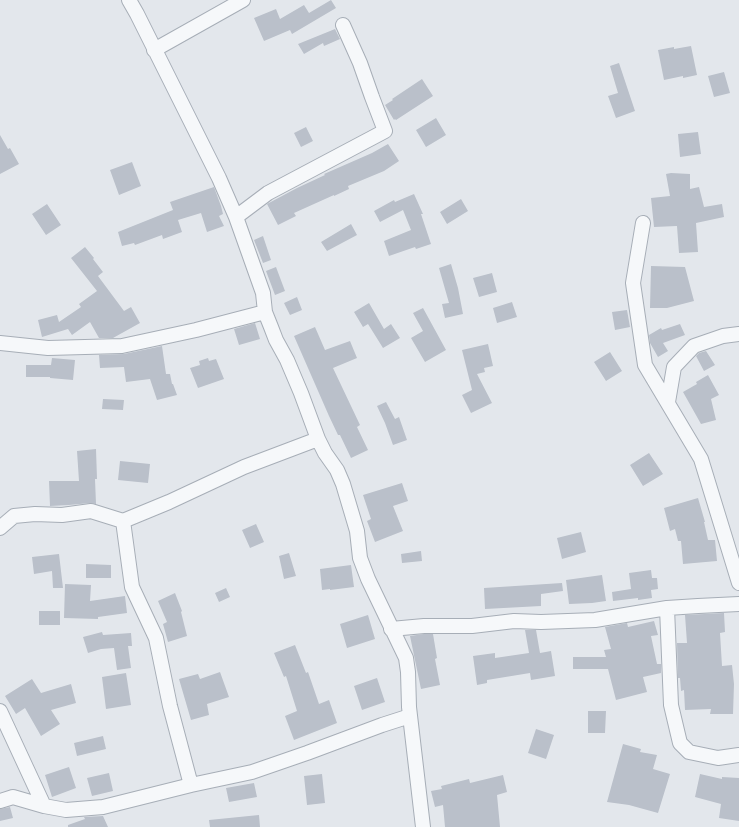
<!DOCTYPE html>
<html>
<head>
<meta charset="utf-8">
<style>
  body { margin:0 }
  canvas { display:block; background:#e3e7ec }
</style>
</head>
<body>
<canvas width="739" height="827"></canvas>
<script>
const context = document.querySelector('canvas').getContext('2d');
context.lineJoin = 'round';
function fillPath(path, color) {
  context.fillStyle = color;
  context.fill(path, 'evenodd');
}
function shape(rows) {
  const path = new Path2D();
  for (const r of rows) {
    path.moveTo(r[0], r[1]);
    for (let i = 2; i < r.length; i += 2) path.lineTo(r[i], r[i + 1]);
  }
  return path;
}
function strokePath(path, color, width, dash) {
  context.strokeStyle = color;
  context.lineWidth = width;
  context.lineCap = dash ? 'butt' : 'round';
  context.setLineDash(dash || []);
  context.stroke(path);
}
const building = shape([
  [331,0,336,8,292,34,290,30,264,41,254,18,276,9,280,19,304,5,309,13],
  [335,29,340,39,324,46,323,43,304,54,298,44],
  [691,46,697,75,683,78,683,76,664,80,658,50,674,47,674,49],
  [619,63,635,111,616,118,608,96,618,93,610,66],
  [724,72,730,93,714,97,708,76],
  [422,79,433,96,396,120,395,119,394,120,385,105,393,100,392,99],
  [436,118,446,135,426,147,416,130],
  [306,127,313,141,301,147,294,133],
  [698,132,701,154,680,157,678,134],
  [0,135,8,149,10,148,19,164,0,174],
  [388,144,399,161,384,171,348,186,349,189,334,196,334,195,294,213,296,216,278,225,267,204,297,188,325,175,324,174,372,153],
  [132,162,141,186,119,195,110,170],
  [671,173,690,174,690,189,699,187,704,207,722,204,724,217,696,223,698,252,679,253,677,226,654,227,651,198,670,196,666,174],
  [214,187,221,206,223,214,219,216,224,226,207,232,201,213,178,220,182,232,163,239,162,235,135,245,134,243,122,246,118,232,173,210,170,202],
  [414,194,423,214,421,214,431,244,416,249,415,247,389,256,384,241,411,230,403,210,380,222,374,211,394,200,395,202],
  [461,199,468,211,447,224,440,212],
  [47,204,61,225,46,235,32,214],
  [351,224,357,235,327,251,321,242],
  [263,236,271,260,263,263,254,240],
  [85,247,94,258,93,259,103,272,98,276,124,311,131,307,140,323,113,338,99,338,90,322,72,335,68,329,42,337,38,320,57,315,59,322,81,307,79,304,97,291,71,258],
  [451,264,458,288,463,314,445,318,442,304,449,303,439,268],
  [651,266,685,267,694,301,667,308,650,308],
  [276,267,285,291,275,295,266,271],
  [492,273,497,292,479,297,473,278],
  [297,297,302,310,290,315,284,303],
  [512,302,517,317,497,323,493,308],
  [369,303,384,329,391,324,400,338,383,348,368,324,363,327,354,312],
  [423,308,446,350,425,362,411,338,423,331,413,313],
  [627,310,630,327,615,330,612,312],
  [255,323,260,339,239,345,234,329],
  [680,324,685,335,663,343,668,351,658,357,650,343,649,335,661,328,662,330],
  [315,327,325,350,350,341,357,358,333,368,360,425,357,427,368,450,351,458,340,435,338,435,329,416,294,336],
  [488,344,493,366,484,368,485,372,477,374,492,403,471,413,462,395,472,390,462,350],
  [162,346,166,374,170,374,172,384,173,384,177,395,157,400,150,379,126,382,124,367,100,368,99,355,124,354],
  [706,351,715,365,704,371,696,356,699,353],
  [610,352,622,371,606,381,594,362],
  [52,358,75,360,73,380,50,378,50,377,26,377,26,365,51,365],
  [208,358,209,361,216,359,224,379,198,388,190,368,200,365,199,361],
  [708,375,719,395,711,399,716,420,701,424,683,392,697,384,696,382],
  [103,399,124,400,123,410,102,409],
  [386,402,395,419,399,417,407,440,393,445,385,423,377,406],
  [96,449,97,479,95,479,96,504,90,503,69,505,50,506,49,481,79,481,77,451],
  [649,453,663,474,643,486,630,465],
  [120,461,150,464,148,483,118,480],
  [402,483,408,501,393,506,403,531,375,542,367,521,371,519,363,495],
  [698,498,705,522,704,522,708,540,715,540,717,561,683,564,681,541,678,541,675,529,670,531,664,508],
  [256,524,264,542,250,548,242,530],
  [581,532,586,552,562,559,557,538],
  [421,551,422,561,402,563,401,554],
  [289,553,296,576,284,579,279,556],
  [59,554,63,588,53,588,52,571,34,574,32,557],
  [86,564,111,565,111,578,86,578],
  [351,565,354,587,330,590,330,589,322,590,320,569],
  [651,570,652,578,657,578,658,589,651,590,652,598,638,600,638,598,613,601,612,592,631,589,629,573],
  [602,575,606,601,592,603,569,604,566,580],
  [562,583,563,591,541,594,541,606,485,609,484,588],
  [65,584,91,585,90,601,125,596,127,613,98,617,98,619,64,618],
  [226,588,230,597,219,602,215,593],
  [175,593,182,611,181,612,187,636,168,642,163,624,167,622,158,601],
  [39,611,60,611,60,625,39,625],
  [724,613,725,632,720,633,722,666,732,665,734,684,733,714,710,714,711,709,685,710,684,690,681,691,680,678,678,678,677,643,687,643,685,615],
  [368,615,375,639,347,648,340,624],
  [654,621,658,635,651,636,657,664,661,664,661,673,643,677,647,692,616,700,608,669,573,669,573,657,606,657,604,650,611,649,605,627,627,623,628,627],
  [525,630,536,630,540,653,551,651,555,676,531,680,530,673,487,680,487,683,477,685,473,656,495,653,495,658,529,653],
  [102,632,103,635,131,633,132,646,128,646,131,668,117,670,114,648,101,649,88,653,83,637],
  [424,634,433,634,437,658,435,659,440,685,421,689,410,636],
  [295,645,306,673,308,672,319,704,329,700,337,723,294,740,285,716,297,711,286,676,284,677,274,653],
  [220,672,229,697,207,704,209,715,191,720,179,679,198,674,200,679],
  [126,673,131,705,106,709,102,677],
  [377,678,385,702,362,710,354,686],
  [32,679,41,693,71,684,76,703,51,710,60,724,41,736,25,708,16,714,5,696],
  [588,711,606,711,605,733,588,733],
  [536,729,554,735,546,759,528,753],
  [103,736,106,749,77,756,74,743],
  [623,744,641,749,640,752,657,755,653,769,670,774,658,813,629,805,607,802],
  [69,767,76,788,52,797,45,775],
  [109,773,113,791,92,796,87,778],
  [322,774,325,803,307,805,304,776],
  [700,774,722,779,722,777,739,778,739,821,719,818,721,804,695,797],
  [503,775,507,792,497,795,500,827,445,827,443,805,435,807,431,791,442,789,441,786,469,779,470,783],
  [254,783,257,797,229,802,226,788],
  [10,807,13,818,0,821,0,809],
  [259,815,260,827,210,827,209,820],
  [103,816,108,827,68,827,68,825,85,819,84,817]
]);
const minor = shape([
  [129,0,137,14,219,178,236,217,263,293,265,312,271,327,276,340,287,360,301,393,318,439,325,453,337,470,343,484,357,531,360,558,368,579,406,658,408,672,409,707,423,827],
  [154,50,243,0],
  [236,217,268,193,385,131,372,97,360,63,343,25],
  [643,223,633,283,645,365,701,459,739,583],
  [0,343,48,348,122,346,196,330,265,312],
  [668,402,674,367,694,346,723,336,739,334],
  [0,528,14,516,35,514,62,515,91,511,123,521],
  [667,608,671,705,680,743,689,752,718,758,739,755],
  [391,629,424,626,472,626,514,621,541,622,595,620,667,608,698,606,739,604],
  [0,711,44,806],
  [191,785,252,772,307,753,382,725,410,716],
  [0,801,13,797,44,806,66,810,103,807,191,785,170,706,156,638,132,587,123,521,169,502,244,467,318,439]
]);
fillPath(building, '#bac0ca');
strokePath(minor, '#a7aeb7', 16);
strokePath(minor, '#f6f8fa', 14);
</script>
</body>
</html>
